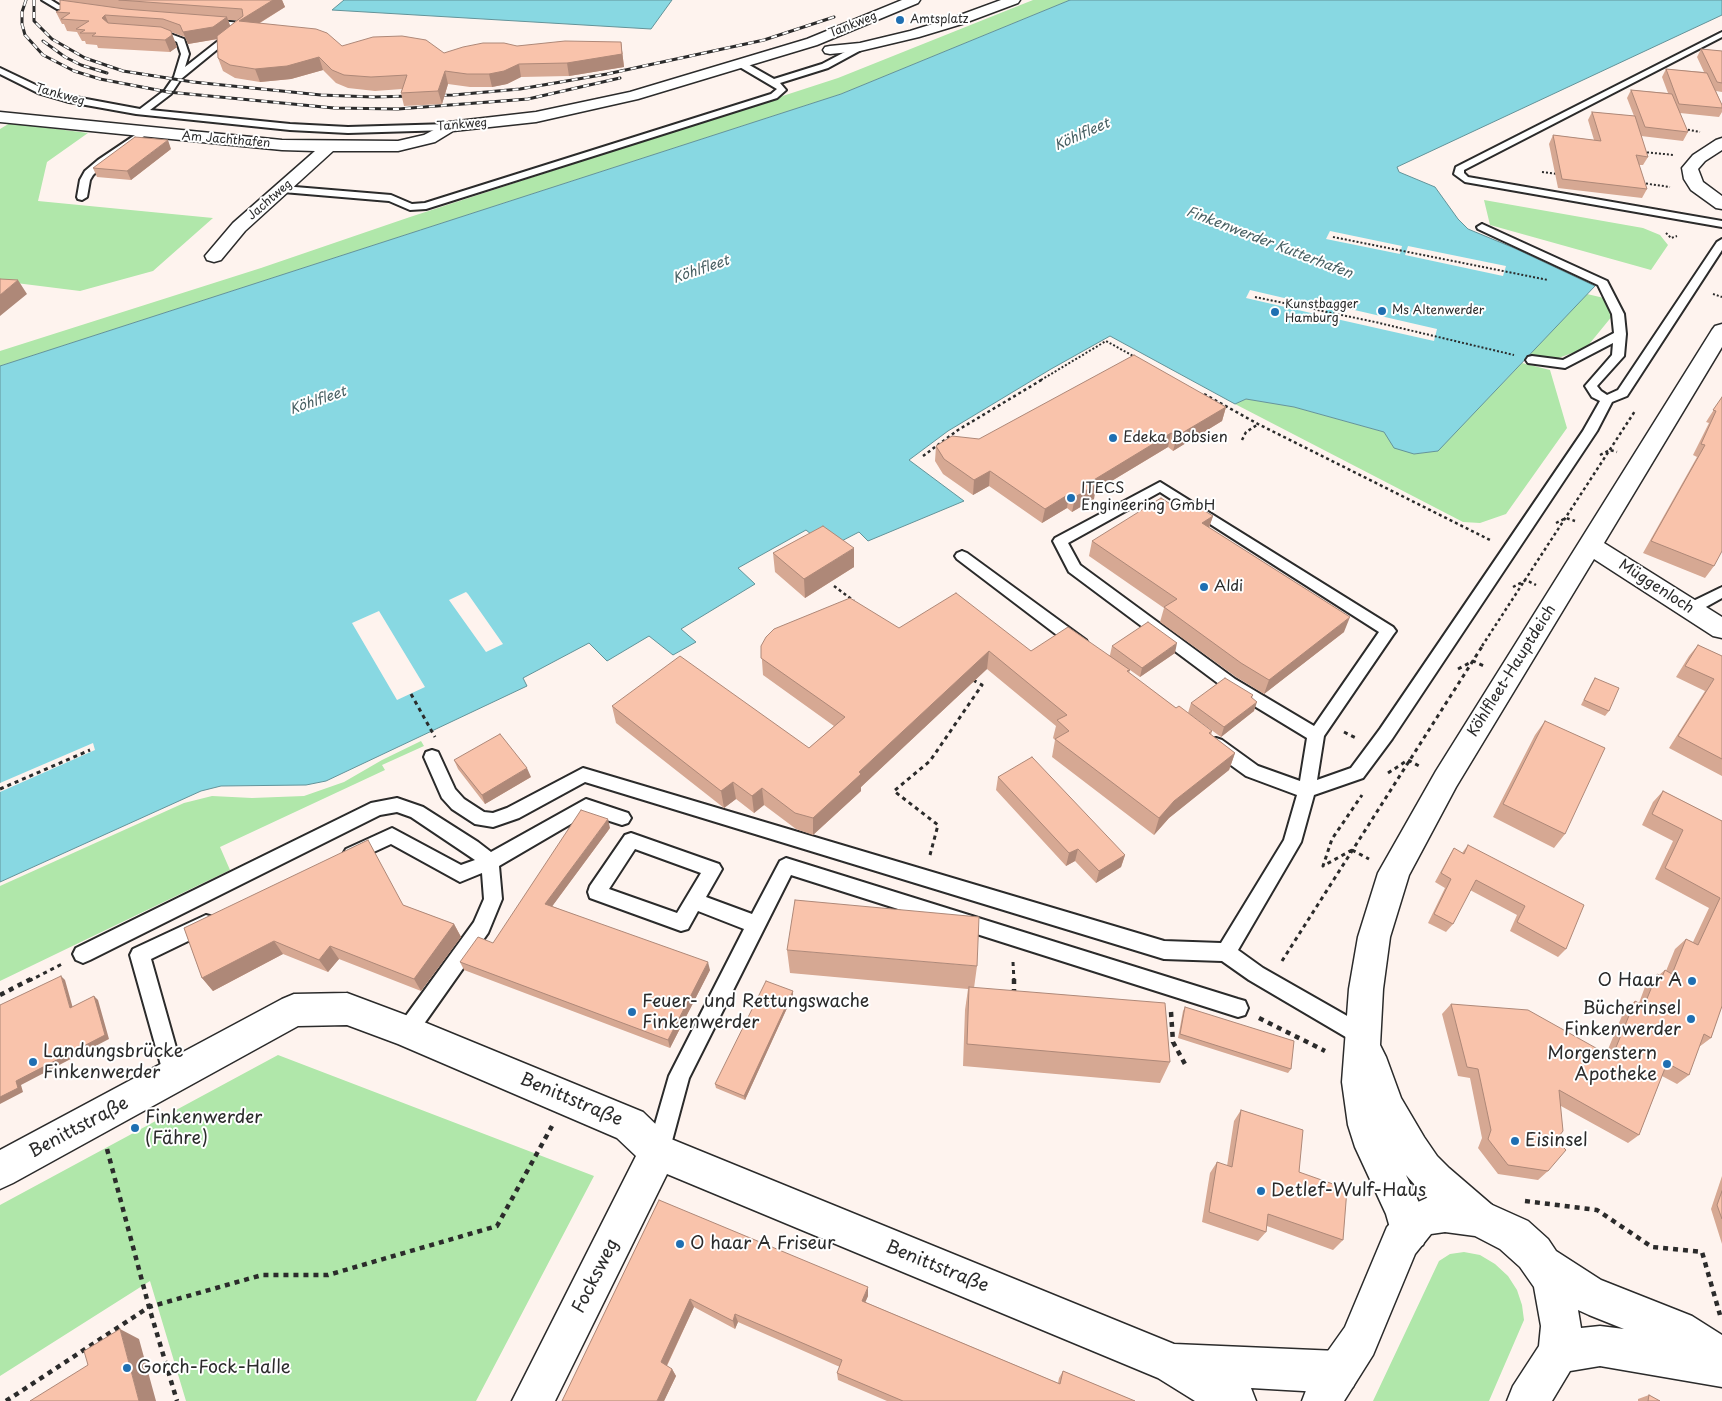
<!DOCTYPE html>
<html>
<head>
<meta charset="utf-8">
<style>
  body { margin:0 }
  canvas { display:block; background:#fef3ee }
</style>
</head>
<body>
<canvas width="1722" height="1401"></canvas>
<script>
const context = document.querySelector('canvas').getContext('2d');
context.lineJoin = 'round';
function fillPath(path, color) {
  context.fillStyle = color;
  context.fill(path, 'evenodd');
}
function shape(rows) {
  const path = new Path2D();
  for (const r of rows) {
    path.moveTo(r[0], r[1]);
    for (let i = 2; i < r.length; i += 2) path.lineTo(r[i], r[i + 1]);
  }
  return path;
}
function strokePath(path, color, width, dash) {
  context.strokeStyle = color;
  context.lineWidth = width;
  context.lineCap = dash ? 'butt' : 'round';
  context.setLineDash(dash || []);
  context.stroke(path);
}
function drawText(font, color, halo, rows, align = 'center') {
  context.font = font + ' "Playpen Sans",sans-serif';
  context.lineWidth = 4;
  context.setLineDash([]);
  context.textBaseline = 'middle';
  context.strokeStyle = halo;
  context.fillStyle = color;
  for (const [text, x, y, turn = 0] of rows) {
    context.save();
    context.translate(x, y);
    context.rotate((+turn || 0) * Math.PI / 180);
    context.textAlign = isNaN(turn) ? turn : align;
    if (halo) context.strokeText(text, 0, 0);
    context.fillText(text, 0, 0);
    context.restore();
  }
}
const green = shape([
  [1033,0,1070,0,841,94,0,366,0,351,261,268,410,217,838,78],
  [10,123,88,133,47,162,38,201,213,218,153,271,80,291,0,281,0,129],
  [1484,200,1643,228,1660,235,1668,245,1651,270,1490,225],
  [1587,294,1604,298,1613,315,1586,348,1553,360,1529,355],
  [1522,363,1550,370,1567,428,1506,514,1480,523,1463,522,1235,404,1246,399,1294,407,1384,432,1414,454,1437,451],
  [421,741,424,746,382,765,385,770,220,847,230,870,0,981,0,886,184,803,212,796,252,798,304,796,344,782,382,760],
  [278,1055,594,1176,476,1401,186,1401,150,1281,0,1376,0,1205],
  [1464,1252,1480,1255,1495,1264,1508,1276,1517,1290,1522,1305,1524,1320,1489,1401,1373,1401,1439,1261,1450,1254]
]);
const water = shape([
  [344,0,672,0,651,29,332,10,344,0],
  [1070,0,1722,0,1722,15,1397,167,1399,172,1435,187,1458,219,1468,229,1514,248,1595,286,1438,451,1414,454,1394,448,1384,432,1294,407,1246,399,1235,404,1110,336,1051,369,948,431,909,460,964,501,868,541,859,532,828,548,806,530,738,568,755,584,681,629,696,642,673,655,649,636,607,661,589,643,523,678,527,686,326,781,306,785,221,786,201,791,0,882,0,366,841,94,1070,0]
]);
const pier = shape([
  [1330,231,1402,246,1400,254,1326,239],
  [1408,246,1506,266,1503,276,1405,255],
  [1250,290,1327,308,1324,316,1246,298],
  [1337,306,1437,329,1434,341,1332,318],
  [466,592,468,594,503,644,486,652,449,600],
  [379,611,425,687,397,700,352,623],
  [93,743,95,750,0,792,0,783]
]);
const pathFar3 = shape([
  [1684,129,1700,132],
  [1643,152,1674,155],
  [1542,172,1558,174],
  [1642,183,1670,187],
  [1666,233,1671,238,1677,236],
  [1333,237,1548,280],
  [1713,294,1722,297],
  [1255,297,1375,322,1514,355],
  [1041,380,1106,341,1135,357]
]);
const pathFar2 = shape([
  [1204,394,1258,424,1490,540],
  [1242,440,1246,432,1257,425],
  [1600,455,1610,450,1617,452],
  [923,456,958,430,1043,379],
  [1556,523,1566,518,1575,521],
  [834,586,854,601],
  [1513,587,1526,580,1536,585],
  [1482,646,1635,411]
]);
const pathFar1 = shape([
  [1458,669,1473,661,1484,666],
  [411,694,435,737],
  [1344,732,1356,738],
  [1388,773,1408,760,1421,767],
  [0,789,90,750],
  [1352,850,1323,866,1332,839,1362,795],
  [1352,850,1369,859],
  [930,855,938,825,894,791,930,761,982,685,971,679],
  [1282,961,1483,645],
  [1013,962,1014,981],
  [29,981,62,964]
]);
const path = shape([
  [1014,979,1014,993],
  [0,995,31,979],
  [1171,1012,1173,1042,1186,1066],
  [1259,1018,1325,1051],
  [107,1149,149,1307,177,1401],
  [1525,1201,1597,1210,1652,1247,1702,1252,1720,1315],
  [6,1401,149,1307,262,1275,328,1275,497,1226,552,1126]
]);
const lane = shape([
  [42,0,51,0,59,5,81,8,85,10,81,12,57,9,42,0],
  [205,20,243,23,247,25,181,79,171,94,150,110,290,124,348,127,449,124,454,127,449,130,348,133,290,130,136,114,69,102,38,93,0,74,0,68,44,89,70,96,140,109,165,90,174,77,181,54,177,42,166,37,149,36,149,32,168,33,184,39,189,54,185,67,236,27,208,24,204,22,205,20],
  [1722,32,1722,37,1464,170,1464,173,1468,177,1722,221,1722,227,1465,182,1454,174,1456,167,1722,32],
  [860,44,864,47,863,49,828,68,780,83,786,90,777,98,426,209,410,210,389,201,283,192,278,189,283,186,391,195,412,204,425,203,771,94,777,89,738,66,738,62,744,62,774,79,822,64,860,44],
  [144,129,149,132,147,134,104,164,93,175,90,180,87,197,82,200,78,199,77,197,80,180,85,171,98,160,144,129],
  [1482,224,1607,281,1624,314,1626,334,1624,356,1597,386,1601,391,1607,395,1618,390,1717,242,1722,239,1722,250,1627,396,1612,402,1597,431,1392,739,1363,778,1314,795,1301,842,1238,950,1263,968,1370,1029,1373,1036,1370,1043,1363,1046,1356,1043,1249,980,1222,961,1164,959,585,782,519,818,493,827,475,824,452,809,442,798,424,757,426,752,432,750,438,752,455,789,464,799,484,812,493,813,507,808,583,768,1164,941,1221,943,1284,840,1297,795,1246,776,1210,750,1208,745,1210,740,1216,738,1222,740,1258,766,1300,781,1307,738,1223,687,1069,572,1053,541,1055,538,1160,482,1393,627,1396,631,1393,635,1324,736,1317,780,1351,768,1380,729,1583,431,1600,401,1592,397,1585,386,1612,355,1613,343,1565,368,1528,363,1526,360,1528,357,1532,356,1563,360,1614,333,1612,314,1598,285,1478,229,1477,227,1482,224],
  [1160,492,1379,632,1314,726,1235,679,1080,565,1068,543,1160,492],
  [962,551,967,553,1086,640,1088,644,1086,648,1080,650,1074,648,957,559,955,556,957,553,962,551],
  [1722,587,1722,598,1695,613,1690,614,1685,613,1682,609,1685,605,1722,587],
  [397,798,423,807,478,842,491,852,586,799,628,813,631,818,628,823,622,825,588,814,499,866,502,899,488,933,414,1038,407,1041,400,1038,397,1031,400,1024,474,922,484,899,482,873,460,882,391,844,352,862,346,859,343,854,346,849,392,828,461,865,475,860,411,817,397,812,380,815,90,960,83,963,76,960,73,954,76,948,371,803,397,798],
  [631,833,719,864,722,869,706,897,752,914,780,861,786,858,1238,999,1245,1001,1248,1008,1245,1015,1238,1017,791,875,689,1078,669,1152,666,1160,658,1163,650,1160,647,1152,669,1076,744,929,698,911,688,929,681,931,590,898,588,892,590,886,625,835,631,833],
  [635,849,701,873,677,913,609,889,635,849],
  [206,915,213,917,215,923,213,929,151,959,184,1076,181,1083,174,1086,167,1083,164,1076,130,955,133,949,206,915]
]);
const street = shape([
  [902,0,920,0,918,3,817,45,638,99,536,122,453,131,435,142,398,151,333,151,245,231,221,260,214,262,207,260,205,256,233,223,315,151,282,150,0,122,0,112,282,140,398,141,424,135,449,122,536,112,630,92,807,39,902,0],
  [1001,0,1020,0,1018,3,962,24,919,37,860,51,830,54,825,53,823,50,825,47,830,46,860,43,910,31,952,18,1001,0],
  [1722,138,1722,150,1705,161,1698,169,1703,182,1722,196,1722,209,1716,208,1691,190,1684,179,1682,168,1693,155,1716,140,1722,138],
  [1722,324,1722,347,1604,543,1722,617,1722,638,1713,636,1594,559,1456,787,1409,875,1390,937,1383,989,1380,1045,1386,1057,1401,1098,1424,1137,1437,1156,1449,1168,1492,1205,1498,1218,1492,1231,1479,1237,1466,1231,1423,1194,1406,1175,1423,1211,1428,1231,1423,1245,1409,1250,1395,1245,1386,1214,1355,1147,1348,1125,1342,1082,1349,989,1358,937,1378,873,1436,771,1712,330,1715,326,1722,324],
  [347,993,419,1020,643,1112,671,1139,1174,1344,1338,1351,1353,1357,1359,1372,1353,1387,1338,1393,1251,1388,1256,1401,1195,1401,1158,1378,667,1174,555,1401,512,1401,636,1156,617,1138,398,1044,347,1025,298,1026,13,1183,0,1189,0,1150,282,999,294,994,347,993]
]);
const secondary = shape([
  [1445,1194,1479,1199,1528,1221,1548,1239,1556,1251,1601,1280,1692,1316,1722,1335,1722,1387,1600,1366,1570,1371,1552,1401,1507,1401,1513,1386,1539,1346,1541,1326,1534,1287,1520,1267,1500,1249,1475,1236,1445,1232,1431,1234,1415,1254,1373,1355,1344,1401,1302,1401,1313,1372,1345,1327,1387,1227,1405,1208,1433,1195,1445,1194],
  [1578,1310,1589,1315,1624,1329,1600,1326,1581,1328,1578,1310]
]);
const rail = shape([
  [26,0,22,12,22,24,25,35,43,55,74,71,100,79,168,92,334,108,398,109,528,99,620,78],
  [34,0,34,21,52,39,85,58,123,71,193,82,321,95,373,97,453,95,520,89,607,74,764,40,834,17],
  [43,41,65,57,81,65,107,73]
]);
const wall = shape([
  [64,0,282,0,285,7,260,23,342,46,444,53,517,46,621,42,624,67,569,76,521,77,507,84,492,87,470,87,448,84,442,104,404,106,401,93,402,89,375,91,348,88,336,83,323,70,291,79,260,82,235,78,223,71,218,58,218,39,188,44,185,37,171,32,177,47,170,52,98,48,97,45,86,44,85,41,82,41,77,32,67,31,64,24,62,24,56,12,60,10,65,1],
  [228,20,237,20,230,26],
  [1701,49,1722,51,1722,92,1716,91,1722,105,1722,112,1719,117,1680,113,1688,132,1683,141,1641,136,1648,157,1643,165,1639,165,1647,189,1642,198,1558,188,1549,144,1553,135,1594,140,1588,120,1592,112,1634,116,1627,98,1631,90,1668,93,1662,77,1666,69,1704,72,1697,57],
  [171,149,131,180,97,177,93,168],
  [1722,397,1714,566,1705,578,1643,553,1697,457,1693,455,1709,423,1706,422],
  [1226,407,1222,421,1173,451,1168,447,1095,491,1094,499,1072,512,1067,508,1042,523,989,486,973,495,943,474,935,461,936,446,979,439],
  [1175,507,1213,516,1209,528,1344,632,1264,694,1236,677,1160,622,1164,608,1089,556,1092,541],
  [773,553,854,567,805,598,775,572],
  [899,628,1031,651,1110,655,1112,646,1175,653,1140,677,1130,670,1129,673,1176,708,1212,731,1211,735,1235,753,1229,770,1169,818,1154,835,1052,757,1055,740,1053,738,1056,726,987,669,861,787,861,791,813,835,796,829,764,805,754,813,736,799,724,808,616,723,612,706,809,748,834,726,763,675,761,646],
  [1698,645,1722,656,1722,776,1669,748,1705,691,1676,677,1689,656],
  [1595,678,1609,711,1605,716,1581,705,1592,683],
  [1253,695,1252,698,1254,711,1221,737,1188,713,1191,703],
  [1545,721,1565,834,1554,848,1493,817,1535,735],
  [454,760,531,777,485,804,458,769],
  [998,777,1125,855,1121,867,1096,883,1075,861,1066,866,996,790],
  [1663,791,1722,821,1722,1006,1711,1038,1699,1047,1689,1075,1677,1084,1662,1076,1639,1135,1628,1143,1561,1106,1556,1140,1548,1171,1538,1180,1498,1174,1478,1148,1482,1138,1470,1078,1458,1076,1442,1014,1451,1004,1606,1054,1624,1011,1635,1001,1639,1003,1646,984,1657,974,1659,975,1665,970,1666,971,1675,949,1686,939,1693,942,1709,908,1655,879,1673,841,1642,825,1653,802],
  [610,828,552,906,710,970,670,1048,464,970,460,962,493,943],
  [1468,845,1566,949,1558,957,1510,931,1517,915,1470,890,1453,924,1446,932,1428,923,1445,888,1435,882,1448,858,1454,848,1462,853],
  [403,905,454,924,461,937,421,991,339,959,328,972,283,954,213,991,202,978,184,928],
  [787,950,977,966,974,988,1170,1062,1160,1083,963,1066,965,1010,968,989,790,973],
  [793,991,793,995,745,1100,716,1088,715,1084],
  [1185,1007,1291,1069,1288,1073,1178,1038,1183,1011],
  [1241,1110,1299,1172,1343,1240,1333,1250,1267,1226,1266,1232,1258,1241,1202,1222,1210,1173,1217,1162,1227,1166,1234,1121],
  [1722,1176,1722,1244,1711,1209],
  [659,1200,868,1296,865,1302,1058,1383,1059,1378,1063,1371,1135,1401,887,1401,838,1380,837,1373,840,1367,738,1322,735,1329,694,1307,667,1366,672,1369,676,1376,664,1401,562,1401],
  [1649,1395,1660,1401,1638,1401,1638,1399]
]);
const shadedWall = shape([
  [273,0,282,0,285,7,243,33,239,21],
  [105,15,110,27,102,18],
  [227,17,231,28,217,39,188,44,183,32],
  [171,31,177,47,170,52,165,40],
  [621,42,624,67,569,76,567,63],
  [319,57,323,70,291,79,260,82,255,69],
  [519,64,521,77,507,84,492,87,489,74],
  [445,71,448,84,442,104,438,91],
  [168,140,171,149,131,180,127,171],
  [18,280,27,294,0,316,0,295],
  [1226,407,1222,421,1173,451,1177,436],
  [1171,433,1168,447,1095,491,1094,499,1072,512,1075,497,1092,481],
  [990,471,989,486,973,495,974,480],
  [1069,494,1067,508,1042,523,1045,509],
  [1213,516,1208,530,1202,523],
  [854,548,854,567,805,598,804,579],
  [1350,617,1344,632,1264,694,1269,680],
  [1177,643,1175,653,1140,677,1142,668],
  [989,651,987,669,861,787,861,791,813,835,813,818,859,772],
  [1257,702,1254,711,1221,737,1224,727],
  [1235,753,1229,770,1169,818,1154,835,1159,818,1174,801],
  [527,768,531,777,485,804,482,795],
  [733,782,736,799,724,808,721,791],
  [762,788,764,805,754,813,752,796],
  [608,819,610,828,548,912,545,904],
  [1078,849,1075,861,1066,866,1069,853],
  [1125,855,1121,867,1096,883,1099,871],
  [454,924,461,937,421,991,414,979],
  [274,941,283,954,213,991,202,978],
  [330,946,339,959,328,972,319,960],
  [708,962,710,970,670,1048,668,1040],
  [61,976,65,980,74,1012,70,1008],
  [793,991,793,995,745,1100,744,1096],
  [94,996,98,1000,109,1039,21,1085,23,1092,0,1104,0,1097,16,1081],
  [868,1287,868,1296,862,1310,862,1301],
  [690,1299,694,1307,665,1369,661,1362],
  [735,1314,738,1322,735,1329,733,1321],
  [120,1329,139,1339,156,1401,139,1401],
  [672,1369,676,1376,664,1401,657,1401]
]);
const building = shape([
  [60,0,125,9,227,17,213,27,183,32,180,25,163,19,105,15,102,18,108,23,161,27,171,31,172,35,165,40,92,36,96,33,80,33,85,30,76,29,89,21,61,19,70,13,56,12,60,10,60,0],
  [119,0,273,0,239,21,316,29,327,33,342,46,373,37,402,36,426,40,444,53,463,47,483,43,504,43,517,46,565,41,621,42,622,54,567,63,519,64,504,71,489,74,467,74,445,71,438,91,401,93,407,75,371,77,344,75,332,70,319,57,287,66,255,69,230,65,218,58,217,36,243,16,242,9,119,0],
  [1701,49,1722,51,1722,83,1717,82,1701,49],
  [1666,69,1707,73,1722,105,1722,108,1679,104,1666,69],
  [1631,90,1672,94,1688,132,1645,127,1631,90],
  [1592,112,1635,116,1648,157,1636,155,1647,189,1562,179,1553,135,1601,141,1592,112],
  [135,137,168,140,127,171,93,168,135,137],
  [0,279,18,280,0,295,0,279],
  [1134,355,1226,407,1177,436,1171,433,1092,481,1097,484,1075,497,1069,494,1045,509,990,471,974,480,944,459,936,446,952,436,979,439,1134,355],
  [1722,397,1722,551,1714,566,1651,541,1705,445,1701,444,1716,411,1713,410,1722,397],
  [1161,498,1175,507,1187,500,1213,516,1202,523,1350,617,1269,680,1241,663,1164,607,1177,599,1092,541,1161,498],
  [823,526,854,548,804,579,773,553,823,526],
  [956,593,1031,651,1068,627,1130,670,1127,671,1176,708,1179,706,1212,731,1209,733,1235,753,1174,801,1159,818,1055,739,1069,731,1057,720,1067,715,989,651,859,772,861,774,813,818,795,813,762,788,752,796,733,782,721,791,612,706,680,656,809,748,845,717,761,658,761,646,766,637,774,629,850,598,899,628,956,593],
  [1148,622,1177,643,1142,668,1112,646,1148,622],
  [1698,645,1722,656,1722,759,1678,736,1714,679,1685,666,1698,645],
  [1225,678,1253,695,1251,697,1257,702,1224,727,1191,703,1225,678],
  [1595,678,1619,688,1609,711,1584,700,1595,678],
  [1545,721,1605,748,1565,834,1503,804,1545,721],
  [500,734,527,768,482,795,454,760,500,734],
  [1032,757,1125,855,1099,871,1078,849,1069,853,998,777,1032,757],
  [1663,791,1722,821,1722,1006,1711,1038,1704,1034,1689,1075,1667,1063,1639,1135,1559,1090,1563,1131,1556,1140,1566,1150,1548,1171,1508,1165,1488,1139,1491,1130,1478,1069,1467,1067,1451,1004,1528,1010,1612,1057,1635,1001,1644,1006,1657,974,1662,977,1665,970,1672,974,1686,939,1698,945,1720,898,1665,868,1683,830,1652,814,1663,791],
  [581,810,608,819,545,904,708,962,668,1040,460,962,478,937,493,943,581,810],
  [368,840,403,905,454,924,414,979,330,946,319,960,274,941,202,978,184,928,368,840],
  [1468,845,1584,905,1566,949,1517,922,1525,906,1476,880,1453,924,1434,914,1451,879,1441,873,1454,848,1464,854,1468,845],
  [795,900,979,917,977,966,787,950,795,900],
  [61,976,70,1008,94,996,105,1035,16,1081,18,1088,0,1097,0,1005,61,976],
  [766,981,793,991,744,1096,715,1084,766,981],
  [969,987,1165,1003,1170,1062,967,1044,969,987],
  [1185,1007,1294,1041,1291,1069,1180,1034,1185,1007],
  [1241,1110,1303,1130,1299,1172,1347,1189,1343,1240,1268,1214,1266,1232,1209,1212,1217,1162,1232,1167,1241,1110],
  [1722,1191,1722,1219,1717,1205,1722,1191],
  [659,1200,868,1287,862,1301,1060,1384,1063,1371,1135,1401,903,1401,837,1373,842,1360,735,1314,733,1321,690,1299,661,1362,672,1369,657,1401,562,1401,659,1200],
  [120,1329,139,1401,30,1401,88,1365,84,1351,120,1329],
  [1649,1395,1660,1401,1648,1401,1649,1395]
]);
const markers = [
  [900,20,5,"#1f6fb2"],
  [1382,311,5,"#1f6fb2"],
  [1275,312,5,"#1f6fb2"],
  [1113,438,5,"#1f6fb2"],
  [1071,498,5,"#1f6fb2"],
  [1204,587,5,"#1f6fb2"],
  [1692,981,5,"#1f6fb2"],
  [632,1012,5,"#1f6fb2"],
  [1691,1019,5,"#1f6fb2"],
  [33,1062,5,"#1f6fb2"],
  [1667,1064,5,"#1f6fb2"],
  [135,1128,5,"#1f6fb2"],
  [1515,1141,5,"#1f6fb2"],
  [1261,1191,5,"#1f6fb2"],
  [680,1244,5,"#1f6fb2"],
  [127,1368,5,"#1f6fb2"]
];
const farPoinames = [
  ["Amtsplatz",910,20],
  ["Kunstbagger",1285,305],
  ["Hamburg",1285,319],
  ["Ms Altenwerder",1392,311]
];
const farStreetnames = [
  ["Tankweg",853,25,-22],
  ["Tankweg",60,95,16],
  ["Tankweg",462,125,-5],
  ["Am Jachthafen",226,140,5],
  ["Jachtweg",270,200,-41]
];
const farWaternames = [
  ["Köhlfleet",1082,135,-24],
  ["Finkenwerder Kutterhafen",1269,243,21],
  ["Köhlfleet",701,270,-19],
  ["Köhlfleet",318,401,-19]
];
const poiNames = [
  ["Edeka Bobsien",1123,438],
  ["ITECS",1081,489],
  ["Engineering GmbH",1081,506],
  ["Aldi",1214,587]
];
const streetNames = [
  ["Müggenloch",1656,587,33],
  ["Köhlfleet-Hauptdeich",1512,671,-58]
];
const nearPoinames = [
  ["O Haar A",1682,981,"right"],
  ["Feuer- und Rettungswache",642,1002],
  ["Finkenwerder",642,1023],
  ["Bücherinsel",1681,1009,"right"],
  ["Finkenwerder",1681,1030,"right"],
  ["Landungsbrücke",43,1052],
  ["Finkenwerder",43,1073],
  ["Morgenstern",1657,1054,"right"],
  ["Apotheke",1657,1075,"right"],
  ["Finkenwerder",145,1118],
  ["(Fähre)",145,1139],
  ["Eisinsel",1525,1141],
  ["Detlef-Wulf-Haus",1271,1191],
  ["O haar A Friseur",690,1244],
  ["Gorch-Fock-Halle",137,1368]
];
const nearStreetnames = [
  ["Benittstraße",571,1100,23],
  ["Benittstraße",79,1128,-28],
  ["Benittstraße",937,1267,22],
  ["Focksweg",596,1276,-63]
];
fillPath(green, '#b0e7aa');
fillPath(water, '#88d8e2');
strokePath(water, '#639399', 1);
fillPath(pier, '#fef3ee');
strokePath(lane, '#2b2b2b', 4);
strokePath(street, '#2b2b2b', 3);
strokePath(secondary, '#2b2b2b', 3);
strokePath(pathFar3, '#2b2b2b', 2, [2, 2]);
strokePath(pathFar2, '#2b2b2b', 2.5, [3, 3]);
strokePath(pathFar1, '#2b2b2b', 3, [4, 4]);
strokePath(path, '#2b2b2b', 4.5, [5, 5]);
fillPath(lane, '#fff');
fillPath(street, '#fff');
fillPath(secondary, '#fff');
strokePath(rail, '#2b2b2b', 3);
strokePath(rail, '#fff', 2, [6]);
fillPath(wall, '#d6a893');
fillPath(shadedWall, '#ae8878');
fillPath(building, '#f9c3ab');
strokePath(building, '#ae8878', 1);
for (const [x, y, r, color] of markers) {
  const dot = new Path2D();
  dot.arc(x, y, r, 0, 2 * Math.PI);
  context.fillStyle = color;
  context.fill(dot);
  strokePath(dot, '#fff', 2);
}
drawText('12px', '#2b2b2b', '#fff', farPoinames, 'left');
drawText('12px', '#2b2b2b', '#fff', farStreetnames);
drawText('italic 14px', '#475f62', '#fff', farWaternames);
drawText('15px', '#2b2b2b', '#fff', poiNames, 'left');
drawText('15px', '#2b2b2b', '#fff', streetNames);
drawText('18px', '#2b2b2b', '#fff', nearPoinames, 'left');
drawText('18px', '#2b2b2b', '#fff', nearStreetnames);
</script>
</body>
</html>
